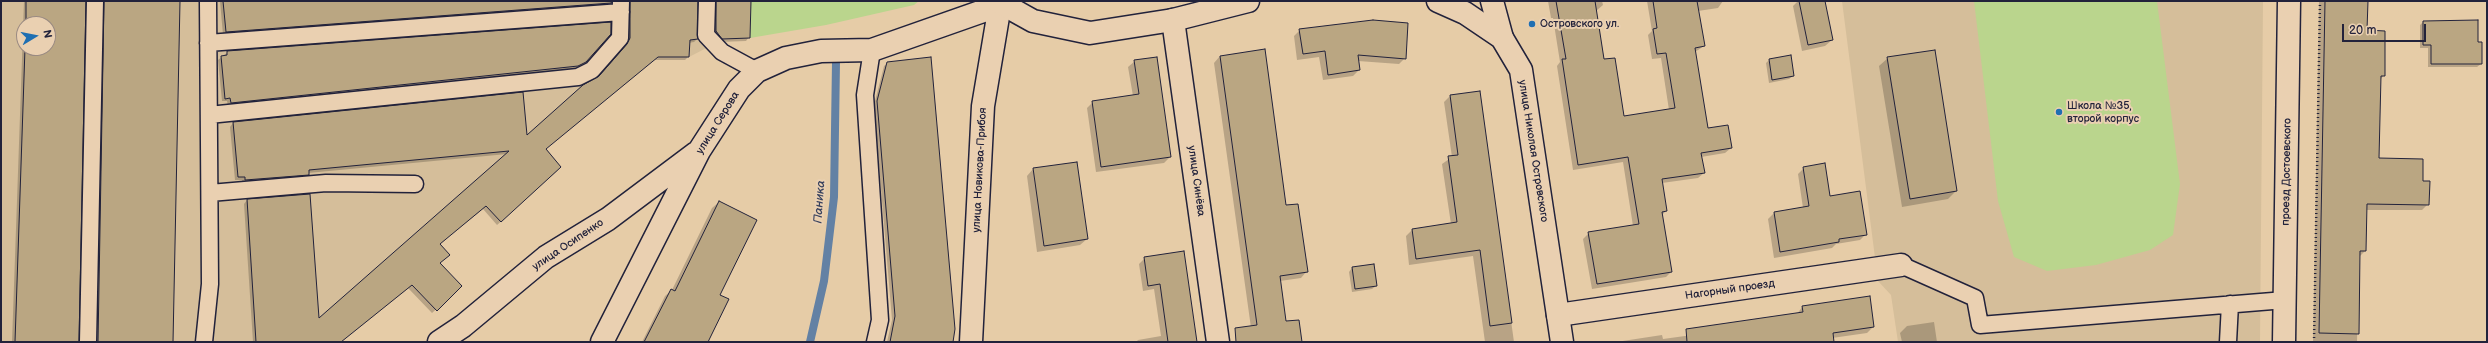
<!DOCTYPE html>
<html>
<head>
<meta charset="utf-8">
<style>
  body { margin:0 }
  #map { position:relative; width:2488px; height:343px; overflow:hidden; background:#e6cca7; font-family:"Balsamiq Sans",sans-serif }
  canvas { display:block }
  .frame { position:absolute; inset:0; border:2px solid #22223b; pointer-events:none }
  .north { position:absolute; left:16px; top:16px; width:40px; height:40px; box-sizing:border-box; background:#ead0b1; border:1px solid #9a8a82; border-radius:50%; rotate:80deg; font-size:11px; font-weight:700; line-height:16px; text-align:center; color:#22223b }
  .north::after { content:''; display:block; margin:auto; width:14px; height:18px; background:#1f6fb2; clip-path:polygon(50% 0,100% 100%,50% 72%,0 100%) }
  .scale { position:absolute; left:2342px; top:24px; width:84px; height:18px; box-sizing:border-box; border:2px solid #22223b; border-top:0; padding-left:5px; font-size:12px; line-height:14px; white-space:nowrap; color:#22223b; -webkit-text-stroke:3px #ead0b1; paint-order:stroke }
</style>
</head>
<body>
<div id="map">
<canvas width="2488" height="343"></canvas>
<div class="frame"></div>
<div class="north">N</div>
<div class="scale">20 m</div>
</div>
<script>
const context = document.querySelector('canvas').getContext('2d');
context.lineJoin = 'round';
function fillPath(path, color) {
  context.fillStyle = color;
  context.fill(path, 'evenodd');
}
function shape(rows) {
  const path = new Path2D();
  for (const r of rows) {
    path.moveTo(r[0], r[1]);
    for (let i = 2; i < r.length; i += 2) path.lineTo(r[i], r[i + 1]);
  }
  return path;
}
function strokePath(path, color, width, dash) {
  context.strokeStyle = color;
  context.lineWidth = width;
  context.lineCap = dash ? 'butt' : 'round';
  context.setLineDash(dash || []);
  context.stroke(path);
}
function drawText(font, color, halo, rows, align = 'center') {
  context.font = font + ' "Balsamiq Sans",sans-serif';
  context.lineWidth = 4;
  context.setLineDash([]);
  context.textBaseline = 'middle';
  context.strokeStyle = halo;
  context.fillStyle = color;
  for (const [text, x, y, turn = 0] of rows) {
    context.save();
    context.translate(x, y);
    context.rotate((+turn || 0) * Math.PI / 180);
    context.textAlign = isNaN(turn) ? turn : align;
    if (halo) context.strokeText(text, 0, 0);
    context.fillText(text, 0, 0);
    context.restore();
  }
}
const built = shape([
  [1,1,751,1,750,38,724,39,689,57,658,57,546,148,561,167,501,222,486,206,440,244,450,255,341,342,1,342],
  [24,24,48,24,48,48,24,48],
  [1842,1,2263,1,2260,342,1898,342,1891,295,1878,281]
]);
const green = shape([
  [751,1,919,1,914,5,826,25,750,38],
  [1974,1,2157,1,2180,184,2173,235,2150,250,2096,265,2047,271,2014,257,1998,201]
]);
const shadow = shape([
  [24,1,86,1,77,342,12,342],
  [24,24,48,24,48,48,24,48],
  [99,1,179,1,172,342,95,342],
  [220,1,611,1,607,6,223,35],
  [625,1,697,1,697,39,694,42,688,43,688,57,685,60,654,60,545,149,557,171,497,225,483,209,439,244,439,263,461,286,432,313,408,288,340,342,253,342,244,204,247,200,310,195,318,320,507,154,308,173,305,178,242,183,242,180,235,180,230,127,233,123,522,93,526,137,598,78,626,43,627,5],
  [712,1,750,1,749,37,746,41,719,42,713,35],
  [1548,1,1602,1,1603,5,1596,11,1604,61,1624,117,1669,110,1661,58,1652,59,1648,35,1652,31,1647,1,1723,1,1718,8,1698,11,1704,46,1695,52,1708,129,1731,148,1725,153,1701,157,1704,173,1698,178,1662,183,1666,211,1662,215,1671,272,1666,277,1592,289,1583,239,1589,233,1633,226,1623,162,1573,170,1557,66,1560,62,1553,18,1551,18],
  [1798,1,1824,1,1832,40,1825,46,1802,51,1793,6],
  [2319,1,2367,1,2366,31,2384,75,2380,80,2378,159,2422,182,2428,204,2422,210,2366,210,2365,251,2359,257,2357,342,2313,342],
  [2423,22,2477,43,2481,64,2477,67,2428,67,2428,48,2420,48,2420,25],
  [1300,30,1405,58,1399,64,1358,61,1359,70,1353,76,1323,80,1319,57,1297,60,1294,36],
  [228,52,585,62,574,69,228,106,227,101,222,101,218,60],
  [1220,56,1285,207,1307,271,1301,278,1280,281,1285,322,1301,342,1253,342,1214,63],
  [1888,58,1956,191,1948,199,1902,207,1879,66],
  [1769,60,1793,76,1789,79,1769,83,1766,63],
  [1135,61,1170,157,1164,163,1096,172,1087,108,1093,102,1133,96,1128,67],
  [888,63,952,342,887,342,892,320,874,105,884,66],
  [1479,92,1514,342,1485,342,1473,256,1409,265,1406,236,1412,230,1451,224,1442,164,1452,157,1444,102,1450,96],
  [1804,168,1866,234,1860,240,1836,244,1832,248,1774,258,1768,219,1774,213,1803,208,1798,174],
  [1033,169,1087,239,1080,245,1037,252,1027,176],
  [719,202,719,296,707,342,642,342,665,296,672,290,712,208],
  [1145,258,1196,342,1136,342,1138,340,1161,336,1154,289,1143,291,1139,264],
  [1352,268,1376,286,1372,289,1352,292,1349,272],
  [1803,306,1873,327,1867,333,1832,338,1833,342,1616,342,1662,335,1663,339,1714,332,1797,314],
  [1934,322,1937,342,1902,342,1900,333,1907,326]
]);
const stream = shape([
  [810,342,824,281,834,197,836,62]
]);
const building = shape([
  [26,1,86,1,79,342,15,342,25,48,48,48,48,24,26,24,26,1],
  [104,1,180,1,173,342,98,342,104,1],
  [223,1,612,1,611,3,226,32,223,1],
  [630,1,698,1,698,39,690,40,689,57,658,57,546,149,561,167,501,222,486,206,440,244,450,255,440,263,462,286,437,311,412,285,341,342,256,342,247,199,310,194,319,318,509,151,309,170,309,175,245,180,245,177,238,177,233,122,523,92,527,135,583,85,599,76,627,44,630,38,630,1],
  [716,1,751,1,750,38,722,39,716,31,716,1],
  [1556,1,1595,1,1604,59,1615,58,1624,116,1675,108,1666,53,1657,54,1653,29,1657,28,1653,1,1697,1,1705,46,1695,48,1708,128,1728,125,1732,148,1701,153,1705,173,1662,179,1667,211,1662,212,1672,272,1597,284,1588,232,1639,224,1628,157,1578,165,1562,59,1566,59,1556,1],
  [1799,1,1825,1,1833,40,1808,45,1799,1],
  [2325,1,2368,1,2367,30,2385,31,2385,76,2381,76,2379,158,2423,159,2423,181,2430,181,2429,205,2367,204,2366,251,2360,251,2359,334,2319,333,2325,1],
  [1373,20,1408,23,1406,59,1358,55,1360,70,1328,75,1325,51,1303,54,1299,29,1373,20],
  [2478,20,2478,42,2482,42,2482,64,2431,64,2431,45,2423,45,2423,21,2478,20],
  [611,22,611,34,586,62,578,66,231,103,230,98,225,99,221,56,227,55,227,51,611,22],
  [1265,49,1286,205,1298,204,1308,272,1280,276,1286,321,1299,320,1302,342,1236,342,1235,328,1257,325,1220,56,1265,49],
  [1935,50,1957,191,1910,199,1887,57,1935,50],
  [1791,55,1794,76,1772,80,1769,59,1791,55],
  [931,57,955,329,953,342,890,342,895,316,877,101,887,62,931,57],
  [1157,57,1171,157,1101,167,1092,101,1139,94,1134,60,1157,57],
  [1480,91,1512,323,1490,326,1480,250,1416,259,1412,229,1457,222,1448,156,1458,155,1450,95,1480,91],
  [1077,162,1088,239,1044,246,1033,168,1077,162],
  [1825,163,1830,196,1860,191,1867,235,1839,239,1839,242,1780,252,1774,212,1809,206,1803,167,1825,163],
  [719,201,757,220,720,295,729,299,708,342,644,342,671,289,675,291,719,201],
  [1184,251,1197,342,1168,342,1160,284,1148,286,1144,257,1184,251],
  [1374,264,1377,286,1355,289,1352,267,1374,264],
  [1870,296,1874,327,1833,333,1834,342,1687,342,1686,329,1803,312,1802,306,1870,296]
]);
const path = shape([
  [2314,342,2320,1]
]);
const lane = shape([
  [707,1,706,35,722,52,757,71],
  [208,43,621,12],
  [872,50,865,95,880,320,875,342],
  [209,115,578,77,592,70,620,38,621,1],
  [210,193,326,183,415,184],
  [1901,265,1975,298,1980,325,2285,300],
  [88,342,95,1],
  [204,342,210,284,208,1],
  [2228,342,2230,304]
]);
const street = shape([
  [1492,1,1502,38],
  [1173,20,1218,342],
  [1558,315,1901,265],
  [439,342,463,326,546,257,608,219,696,153],
  [602,342,699,151,739,89,757,71,786,58,821,51,872,50,1000,5,983,106,971,342],
  [2284,342,2289,1]
]);
const secondary = shape([
  [997,1,1033,21,1090,33,1173,20,1248,1],
  [1438,1,1465,13,1502,38,1521,70,1562,342]
]);
const markers = [
  [1532,24,4,"#1f6fb2"],
  [2059,112,4,"#1f6fb2"]
];
const poiNames = [
  ["Островского ул.",1540,24],
  ["Школа №35,",2067,106],
  ["второй корпус",2067,119]
];
const streetNames = [
  ["улица Серова",718,123,-58],
  ["улица Николая Островского",1533,151,81],
  ["улица Новикова-Прибоя",980,170,-87],
  ["проезд Достоевского",2287,172,-89],
  ["улица Синёва",1196,181,82],
  ["улица Осипенко",568,245,-34],
  ["Нагорный проезд",1730,290,-8]
];
const waterNames = [
  ["Паника",820,202,-86]
];
fillPath(built, '#d5be9a');
fillPath(green, '#bad58d');
fillPath(shadow, '#0003');
strokePath(stream, '#6381a4', 8);
fillPath(building, '#baa682');
strokePath(building, '#22223b', 1);
strokePath(lane, '#22223b', 19);
strokePath(street, '#22223b', 25);
strokePath(secondary, '#22223b', 25);
strokePath(path, '#22223b', 2.5, [1, 3]);
strokePath(lane, '#ead0b1', 16);
strokePath(street, '#ead0b1', 22);
strokePath(secondary, '#ead0b1', 22);
for (const [x, y, r, color] of markers) {
  const dot = new Path2D();
  dot.arc(x, y, r, 0, 2 * Math.PI);
  context.fillStyle = color;
  context.fill(dot);
  strokePath(dot, '#ead0b1', 1.5);
}
drawText('11px', '#22223b', '#ead0b1', poiNames, 'left');
drawText('11px', '#22223b', '#ead0b1', streetNames);
drawText('italic 12px', '#38425e', '#ead0b1', waterNames);
</script>
</body>
</html>
